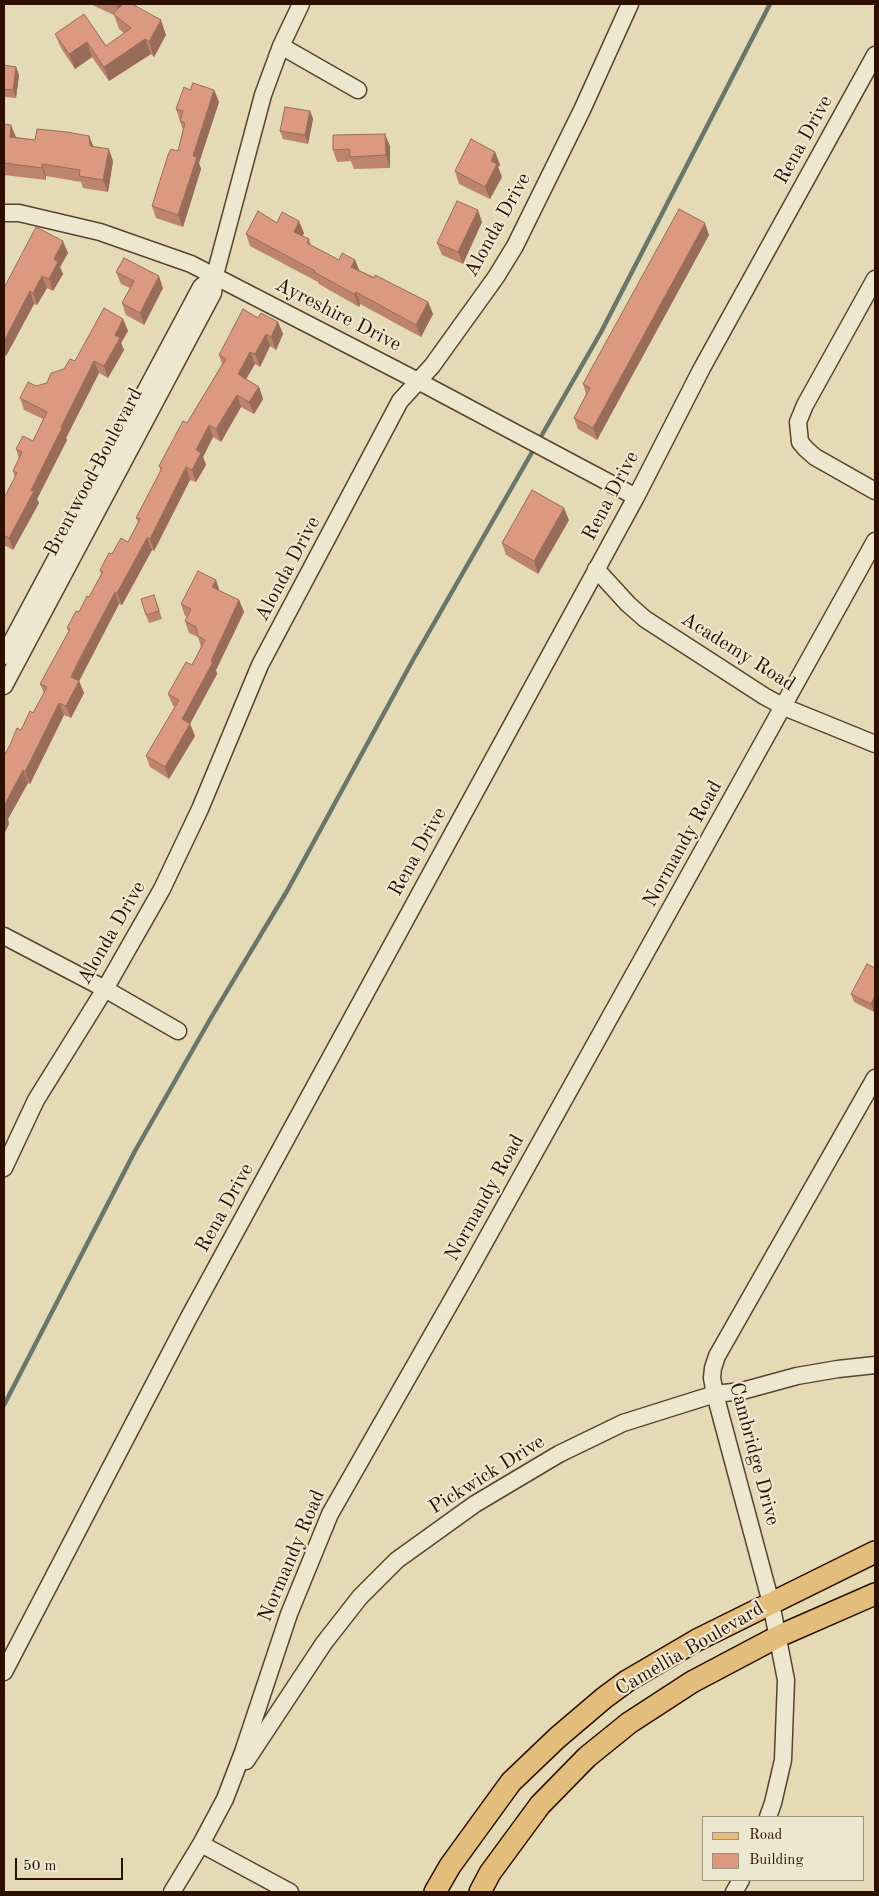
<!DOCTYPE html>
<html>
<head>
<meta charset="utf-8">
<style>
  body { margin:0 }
  #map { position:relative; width:879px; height:1896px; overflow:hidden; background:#e4dab6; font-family:"Old Standard TT",serif }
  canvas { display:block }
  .frame { position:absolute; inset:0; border:5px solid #2d0f00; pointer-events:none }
  .legend { position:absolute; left:702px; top:1816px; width:162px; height:65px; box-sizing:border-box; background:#ede7d0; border:1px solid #a0917d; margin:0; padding:6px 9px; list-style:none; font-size:15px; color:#2d0f00 }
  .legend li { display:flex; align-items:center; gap:10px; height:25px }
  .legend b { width:25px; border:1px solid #a0917d }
  .scale { position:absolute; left:15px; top:1858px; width:108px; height:22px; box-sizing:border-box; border:2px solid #2d0f00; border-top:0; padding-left:6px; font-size:15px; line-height:18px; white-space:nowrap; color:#2d0f00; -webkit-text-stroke:4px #ede7d0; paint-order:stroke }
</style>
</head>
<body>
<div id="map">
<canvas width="879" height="1896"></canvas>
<div class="frame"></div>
<ul class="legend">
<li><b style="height:6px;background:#e2bd7b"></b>Road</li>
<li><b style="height:14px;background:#db9a7f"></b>Building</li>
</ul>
<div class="scale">50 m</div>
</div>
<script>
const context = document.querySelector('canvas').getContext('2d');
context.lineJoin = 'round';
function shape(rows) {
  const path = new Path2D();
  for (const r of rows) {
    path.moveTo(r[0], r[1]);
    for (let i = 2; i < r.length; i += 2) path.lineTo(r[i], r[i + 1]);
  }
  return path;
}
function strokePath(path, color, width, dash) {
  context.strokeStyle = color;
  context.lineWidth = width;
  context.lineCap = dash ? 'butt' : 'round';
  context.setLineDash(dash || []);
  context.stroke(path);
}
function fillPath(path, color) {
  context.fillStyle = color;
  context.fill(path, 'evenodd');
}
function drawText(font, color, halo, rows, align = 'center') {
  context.font = font + ' "Old Standard TT",serif';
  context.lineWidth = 4.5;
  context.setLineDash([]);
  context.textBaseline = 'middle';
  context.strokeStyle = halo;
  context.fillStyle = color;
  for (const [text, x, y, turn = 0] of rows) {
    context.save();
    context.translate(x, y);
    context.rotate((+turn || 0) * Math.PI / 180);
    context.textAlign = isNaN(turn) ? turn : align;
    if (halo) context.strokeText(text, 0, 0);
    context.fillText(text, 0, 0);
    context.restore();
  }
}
const stream = shape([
  [4,1405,135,1151,212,1016,287,891,414,658,601,332,770,4]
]);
const minor = shape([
  [281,46,358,90],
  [4,213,19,213,100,232,191,264,418,381,636,497],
  [875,279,805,405,798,422,800,442,806,449,815,457,875,491],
  [596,569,628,604,645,619,764,696,784,707,875,744],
  [4,656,201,287,215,275],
  [4,686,213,293,215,275,263,95,281,46,301,4],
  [4,936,105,989,178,1031],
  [4,1168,36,1100,105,989,162,889,200,809,260,665,400,401,432,366,496,277,515,246,582,110,630,4],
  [4,1672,188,1319,636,497,702,368,875,55],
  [246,1761,324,1643,360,1597,397,1560,475,1504,559,1454,623,1423,715,1394,742,1391,797,1376,838,1369,875,1365],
  [768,1817,773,1803,783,1760,786,1680,771,1603,715,1394,712,1378,713,1368,717,1356,875,1078],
  [201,1844,290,1892],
  [172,1892,201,1844,225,1799,243,1752,289,1614,330,1514,472,1265,875,541],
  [734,1892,741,1880]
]);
const major = shape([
  [435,1892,450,1866,511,1782,557,1738,604,1698,627,1681,697,1640,875,1552],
  [480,1892,490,1873,540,1805,587,1757,629,1723,692,1682,779,1636,875,1594]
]);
const wall = shape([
  [90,4,132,4,166,35,154,57,151,54,109,81,92,57,75,69,61,48,55,34,106,46,124,33,119,29,114,15],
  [4,65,16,67,19,75,16,98,4,97],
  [190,90,214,90,219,102,199,163,201,169,183,227,156,218,152,206,178,151,183,130,176,109],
  [310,111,313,119,308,144,283,139,280,131],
  [4,124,16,137,35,140,89,136,93,146,113,161,108,192,83,188,81,182,46,176,46,180,4,175],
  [390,146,390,168,354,169,351,161,337,162,333,150],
  [495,152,500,165,498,167,502,177,490,199,459,184,455,171],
  [482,222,463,264,442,255,437,243],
  [277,223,304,233,302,236,309,239,311,245,339,260,355,260,359,270,428,302,433,314,421,337,360,304,359,307,319,284,318,282,250,246,246,234],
  [709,235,597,440,578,429,574,418,586,394,583,384],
  [68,253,60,267,63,274,53,291,47,288,37,305,34,304,6,356,4,355,4,288],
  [116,272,163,288,144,325,126,315,122,303,130,288,121,284],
  [258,318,278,322,283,334,276,350,270,346,260,367,255,364,246,379,259,387,263,399,254,414,241,407,221,442,213,437,203,457,206,465,196,482,190,480,154,551,152,550,122,605,119,604,79,681,84,693,71,718,64,715,30,784,28,783,8,819,9,824,4,834,21,730,33,713,44,693,40,684,69,632,67,628,79,612,89,597,101,574,100,570,112,554,128,542,138,522,136,518,161,471,159,466,187,423,222,364,219,355],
  [123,319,128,331,121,343,124,350,108,378,99,373,66,438,67,440,37,499,39,503,13,550,4,545,4,498,15,477,13,471,19,458,16,449,33,441,43,419,24,410,20,398,36,386,47,383,75,361],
  [569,520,538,574,506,555,502,543],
  [220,591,239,600,244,612,216,670,217,674,190,724,195,736,169,779,150,767,146,756,175,707,173,706,168,694,192,665,201,647,198,637,189,633,185,621,187,617,185,616,181,604],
  [157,603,162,619,149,623,146,615],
  [875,968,874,1012,854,1002,851,994]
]);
const shadedWall = shape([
  [116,4,130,4,121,19],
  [161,20,166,35,154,57,149,42],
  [145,39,151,54,109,81,104,67],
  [87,42,92,57,75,69,69,54],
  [16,67,19,75,16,98,13,90],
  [214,90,219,102,199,163,201,169,183,227,178,215,193,156],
  [310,111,313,119,308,144,305,135],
  [11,125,16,137,14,149,10,137],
  [385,134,390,146,390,168,386,155],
  [89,136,94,148,90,146],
  [109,149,113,161,108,192,103,180],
  [495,152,500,165,498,167,502,177,490,199,485,187,491,161],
  [42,164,46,176,46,180,42,168],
  [478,210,482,222,463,264,458,252],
  [299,221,304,233,299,244,294,232],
  [705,223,709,235,597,440,593,428],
  [63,241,68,253,60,267,63,274,53,291,49,279,54,259],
  [355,260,360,272,351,267],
  [42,276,47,288,37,305,33,293],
  [159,276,163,288,144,325,140,313],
  [30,291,34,304,6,356,4,349,4,341],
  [356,292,360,304,359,307,354,294],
  [428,302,433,314,421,337,416,325],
  [123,319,128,331,121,343,124,350,108,378,104,366,115,335],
  [278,322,283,334,276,350,271,337],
  [266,334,270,346,260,367,255,354],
  [250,352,255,364,242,386,238,374],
  [94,361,99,373,66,438,67,440,37,499,39,503,13,550,9,538,61,427],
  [259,387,263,399,254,414,249,402],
  [237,395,241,407,221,442,216,429],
  [209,425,213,437,203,457,206,465,196,482,192,470,196,450],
  [186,467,190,480,154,551,150,539],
  [564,508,569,520,538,574,534,561],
  [147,538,152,550,122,605,117,593],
  [216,580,220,592,212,587],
  [115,592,119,604,75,689,71,677],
  [239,600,244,612,216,670,217,674,186,731,182,719,211,661],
  [79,681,84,693,71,718,66,706],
  [59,703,64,715,30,784,25,772],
  [190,724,195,736,169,779,165,767],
  [23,770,28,783,8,819,9,824,4,834,4,806],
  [875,996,875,1010,874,1012,871,1004]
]);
const building = shape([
  [123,4,132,4,161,20,149,42,145,39,104,67,87,42,69,54,55,34,84,14,106,46,131,28,113,14,123,4],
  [4,65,16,67,13,90,4,89,4,65],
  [193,83,214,90,193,156,197,157,178,215,152,206,168,155,171,149,178,151,185,123,180,121,183,111,176,109,184,87,190,90,193,83],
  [285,107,310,111,305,135,280,131,285,107],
  [4,124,11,125,10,137,35,140,37,129,67,132,89,136,90,146,109,149,103,180,79,176,80,170,42,164,42,168,4,163,4,124],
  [385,134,386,155,350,157,349,149,333,150,333,135,385,134],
  [471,139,495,152,491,161,497,164,485,187,455,171,471,139],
  [457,201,478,210,458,252,437,243,457,201],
  [679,209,705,223,593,428,574,418,590,388,583,384,679,209],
  [258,211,277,223,282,212,299,221,294,232,309,239,307,243,339,260,342,253,355,260,351,267,374,278,375,275,428,302,416,325,356,292,354,294,314,272,315,271,246,234,258,211],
  [36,227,63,241,54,259,58,262,49,279,42,276,33,293,30,291,4,341,4,288,36,227],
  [124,258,159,276,140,313,122,303,134,281,116,272,124,258],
  [104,308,123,319,115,335,120,338,104,366,94,361,61,427,62,428,31,490,34,491,9,538,4,535,4,498,17,473,13,471,22,452,16,449,23,436,33,441,47,412,20,398,28,382,36,386,47,383,51,373,64,369,70,359,75,361,104,308],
  [243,309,258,318,261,313,278,322,271,337,266,334,255,354,250,352,238,374,259,387,249,402,237,395,216,429,209,425,196,450,201,453,192,470,186,467,150,539,147,538,117,593,115,592,78,662,71,677,79,681,66,706,59,703,25,772,23,770,4,806,4,756,10,745,17,728,21,730,30,711,33,713,47,687,40,684,70,629,67,628,76,611,79,612,87,596,89,597,103,572,100,570,109,553,112,554,121,538,128,542,140,519,136,518,162,468,159,466,183,421,187,423,226,359,219,355,243,309],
  [532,490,564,508,534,561,502,543,532,490],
  [198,571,216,580,212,587,239,600,211,661,213,662,182,719,190,724,165,767,146,756,179,700,168,694,186,662,192,665,205,640,198,636,196,627,185,621,191,609,181,604,198,571],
  [154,595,159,611,146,615,141,599,154,595],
  [867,964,875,968,875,996,871,1004,851,994,867,964]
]);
const streetNames = [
  ["Rena Drive",804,140,-61],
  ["Alonda Drive",498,225,-61],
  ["Ayreshire Drive",338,315,27],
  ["Brentwood Boulevard",94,472,-62],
  ["Rena Drive",611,496,-62],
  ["Alonda Drive",288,569,-62],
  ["Academy Road",738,652,32],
  ["Normandy Road",683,844,-61],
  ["Rena Drive",418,852,-61],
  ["Alonda Drive",112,933,-60],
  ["Normandy Road",485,1198,-61],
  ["Rena Drive",225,1208,-61],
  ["Cambridge Drive",754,1454,75],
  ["Pickwick Drive",487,1475,-32],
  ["Normandy Road",292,1556,-67],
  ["Camellia Boulevard",690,1649,-30]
];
strokePath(stream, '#6b766a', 4.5);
strokePath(minor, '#5b422e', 19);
strokePath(major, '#2d0f00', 24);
strokePath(minor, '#ede7d0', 16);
strokePath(major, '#e2bd7b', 21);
fillPath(wall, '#bc846d');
fillPath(shadedWall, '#996c59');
fillPath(building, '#db9a7f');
strokePath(building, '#996c59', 1);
drawText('20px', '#2d0f00', '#ede7d0', streetNames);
</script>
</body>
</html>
